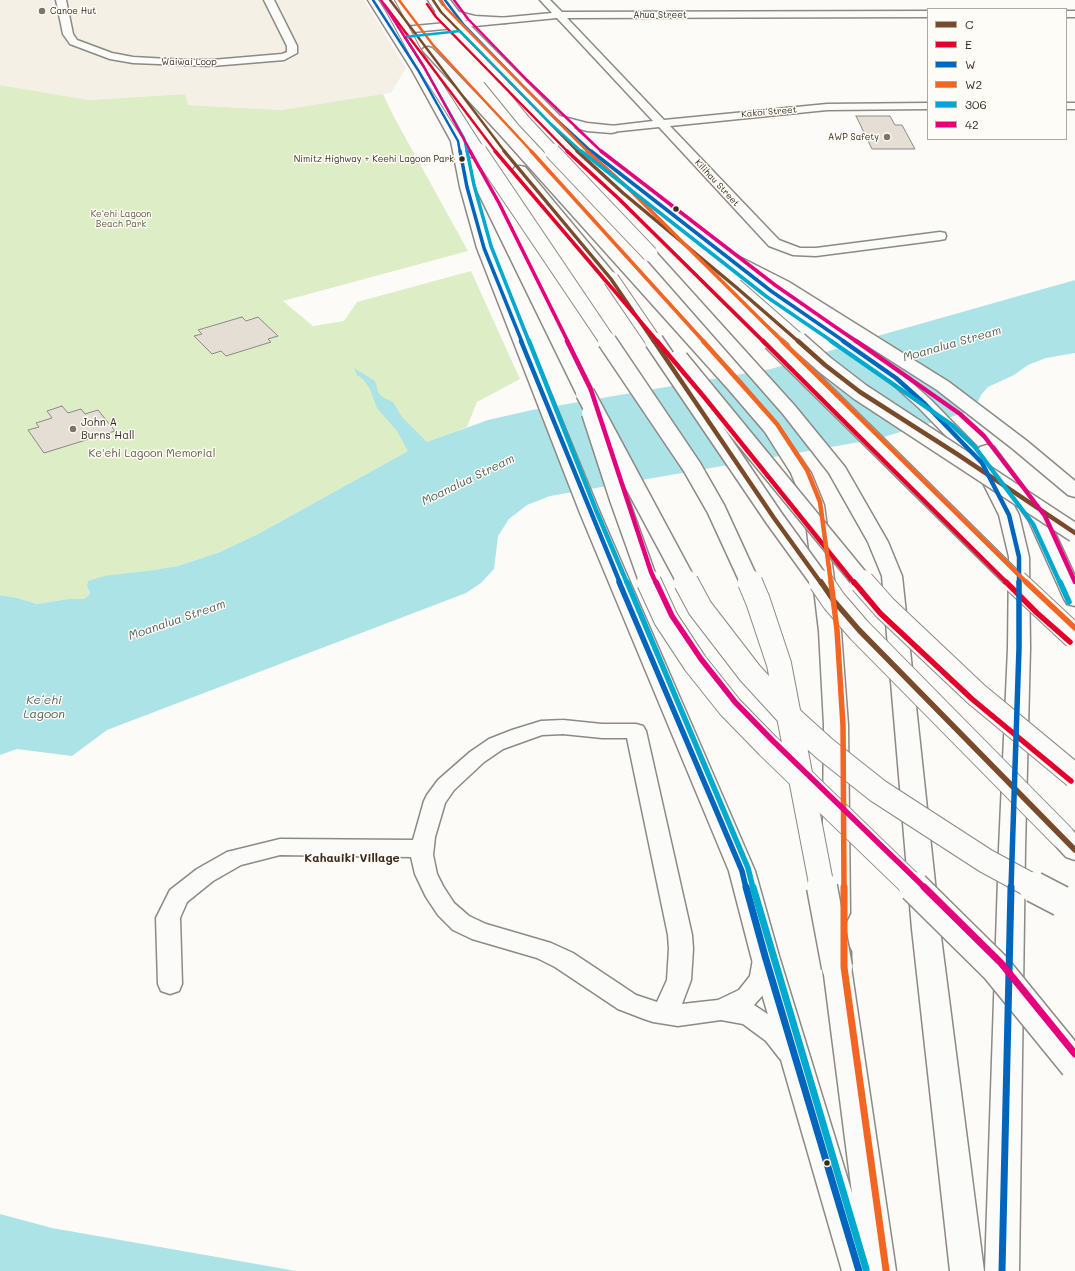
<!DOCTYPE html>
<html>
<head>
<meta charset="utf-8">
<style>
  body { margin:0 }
  #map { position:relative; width:1075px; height:1271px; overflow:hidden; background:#fcfbf8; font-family:Mali,sans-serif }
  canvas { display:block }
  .legend { position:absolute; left:927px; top:8px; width:140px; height:132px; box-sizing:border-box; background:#fdfcf7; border:1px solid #afa8a0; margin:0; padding:5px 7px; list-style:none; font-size:12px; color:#3b2a1e }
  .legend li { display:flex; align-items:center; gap:8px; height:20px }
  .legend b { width:20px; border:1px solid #afa8a0 }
</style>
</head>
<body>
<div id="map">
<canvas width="1075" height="1271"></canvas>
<ul class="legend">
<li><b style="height:5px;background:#7a4b2a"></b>C</li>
<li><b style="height:5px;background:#e4002b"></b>E</li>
<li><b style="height:5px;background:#0065bd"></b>W</li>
<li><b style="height:5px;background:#f26522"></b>W2</li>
<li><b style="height:5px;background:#00a9ce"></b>306</li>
<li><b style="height:5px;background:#e5007d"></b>42</li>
</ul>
</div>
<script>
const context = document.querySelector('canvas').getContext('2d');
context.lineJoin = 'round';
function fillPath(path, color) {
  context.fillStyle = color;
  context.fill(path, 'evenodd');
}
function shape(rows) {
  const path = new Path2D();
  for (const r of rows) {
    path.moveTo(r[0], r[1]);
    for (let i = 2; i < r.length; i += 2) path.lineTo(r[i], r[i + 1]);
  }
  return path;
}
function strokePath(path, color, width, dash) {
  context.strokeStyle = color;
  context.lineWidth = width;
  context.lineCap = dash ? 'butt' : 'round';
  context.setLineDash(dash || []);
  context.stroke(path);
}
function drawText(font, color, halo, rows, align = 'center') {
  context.font = font + ' Mali,sans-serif';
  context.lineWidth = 3;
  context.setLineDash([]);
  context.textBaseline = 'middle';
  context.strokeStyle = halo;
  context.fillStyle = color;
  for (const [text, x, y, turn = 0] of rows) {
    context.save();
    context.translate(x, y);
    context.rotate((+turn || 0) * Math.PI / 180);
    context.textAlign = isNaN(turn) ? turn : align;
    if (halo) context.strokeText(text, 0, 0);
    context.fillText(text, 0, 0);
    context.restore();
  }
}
const built = shape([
  [0,0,364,0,406,68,391,93,281,110,187,105,185,94,89,100,0,85]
]);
const green = shape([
  [0,85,89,100,185,94,188,105,281,110,383,94,394,117,468,251,283,301,313,326,344,321,357,302,471,271,520,379,477,402,467,427,408,451,258,534,220,552,178,566,87,586,90,593,88,596,83,599,68,599,37,604,18,598,0,595]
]);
const water = shape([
  [1075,280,1075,353,1046,358,1028,365,1014,375,988,387,981,395,974,410,877,439,550,496,527,505,509,519,498,536,494,569,481,583,466,593,107,730,72,756,17,749,0,755,0,595,18,598,37,604,68,599,83,599,88,596,90,593,87,586,88,581,104,576,155,570,178,566,220,552,258,534,408,451,397,431,377,408,370,389,363,379,357,375,354,368,375,381,379,394,384,398,393,402,402,417,427,442,488,420,532,410,771,369,881,335],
  [0,1214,52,1228,296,1271,0,1271]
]);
const building = shape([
  [856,116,890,116,895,125,902,125,915,149,872,149,856,116],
  [242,317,246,321,258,317,278,336,268,339,271,342,226,356,221,351,212,354,194,336,202,334,198,330,242,317],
  [62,406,68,413,81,409,85,414,98,410,115,431,44,453,28,430,39,427,36,423,52,418,47,411,62,406]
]);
const minor = shape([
  [56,0,66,0,73,34,77,40,112,53,133,57,186,60,212,60,282,54,287,52,287,46,264,0,274,0,297,46,297,53,284,60,212,66,133,63,110,59,70,44,63,34,56,0],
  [540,0,550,0,562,12,928,11,928,17,567,18,664,120,827,104,928,103,928,109,827,110,670,126,779,240,800,248,816,248,940,232,945,233,946,236,945,239,940,240,816,256,793,255,769,246,659,127,611,132,607,131,605,129,607,127,611,126,653,121,557,18,393,34,388,31,393,28,552,13,540,0],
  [1066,11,1075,11,1075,17,1066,17,1066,11],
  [1066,103,1075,103,1075,109,1066,109,1066,103],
  [563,720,602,724,636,724,643,726,646,731,692,935,693,949,691,980,682,1004,718,1000,739,990,750,976,753,959,756,952,765,949,774,952,777,959,774,979,771,986,754,1005,784,1025,798,1043,802,1051,798,1059,789,1062,780,1059,766,1041,743,1024,721,1020,678,1026,653,1022,644,1019,618,1009,555,967,537,958,472,939,453,930,438,915,426,897,415,874,411,857,280,855,241,865,213,881,187,902,180,918,182,984,179,991,170,994,161,991,158,984,156,918,170,890,197,869,227,852,280,839,413,840,424,801,427,795,438,780,470,752,489,739,512,730,541,721,563,720],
  [563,734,602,738,627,738,668,935,669,949,667,980,657,1002,636,995,573,953,551,943,486,924,469,916,454,903,443,886,437,874,433,855,435,837,445,803,454,790,484,762,503,749,542,735,563,734]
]);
const major = shape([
  [368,0,378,0,424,70,465,141,468,158,474,159,476,162,500,206,594,393,591,397,585,398,579,397,576,393,473,182,491,248,600,513,755,871,779,956,876,1271,842,1271,751,956,729,871,580,513,477,248,460,187,451,141,412,70,368,0],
  [440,0,450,0,459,12,475,16,510,18,511,20,506,23,475,22,465,20,560,116,587,123,616,126,617,129,616,132,611,133,587,131,573,127,601,152,777,288,902,374,931,400,979,449,980,447,987,445,994,447,1049,520,1075,576,1075,606,1067,604,1064,599,1029,521,1004,486,1019,515,1029,557,1030,648,1025,849,1019,1271,985,1271,999,849,1008,648,1009,557,999,515,974,465,919,408,890,382,765,294,591,158,552,122,518,88,459,26,440,0]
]);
const highway = shape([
  [428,0,438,0,446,12,445,14,437,14,428,0],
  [428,47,432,48,512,131,741,382,778,425,811,473,824,505,841,631,848,725,850,913,846,921,836,924,826,921,822,913,824,725,819,631,804,505,791,473,765,432,729,390,502,137,424,52,422,50,424,48,428,47],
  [520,166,525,167,616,276,619,279,616,282,611,284,606,282,515,173,513,170,515,167,520,166],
  [720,247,789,282,949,382,1027,441,1075,481,1075,497,1068,495,1013,449,937,390,777,288,715,255,712,252,715,249,720,247],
  [650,249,655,251,795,406,845,467,888,542,902,576,940,929,984,1271,950,1271,912,929,882,576,868,542,829,473,783,414,645,257,642,254,645,251,650,249],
  [1062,826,1071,829,1075,833,1075,860,1066,857,1053,843,1049,836,1053,829,1062,826],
  [837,941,847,944,851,952,851,967,896,1271,862,1271,823,967,823,952,827,944,837,941]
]);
const majorBridgeFar2 = shape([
  [591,413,619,499,649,583]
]);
const majorBridgeFar1 = shape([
  [649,582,666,619,695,663,730,707,768,746,915,888]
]);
const majorBridge = shape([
  [914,887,996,968,1075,1065]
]);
const highwayBridgeFar4 = shape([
  [387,0,418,57,479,152],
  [441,12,578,152],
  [489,78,524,121,553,152]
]);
const highwayBridgeFar3 = shape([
  [479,151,608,342],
  [552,151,650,254],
  [577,151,623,193,773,342],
  [611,279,654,342],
  [735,286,799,342]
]);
const highwayBridgeFar2 = shape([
  [607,341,692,467,716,509,750,583],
  [654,341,774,518,821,583],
  [772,341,1017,583],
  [798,341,825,365,860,392,1075,533],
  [679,359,863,583],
  [585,393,687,583]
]);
const highwayBridgeFar1 = shape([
  [686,582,700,608,750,673,794,721,825,749,878,791,986,861,1036,888],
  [750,582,758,601,779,664,822,888],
  [821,582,834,601,859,630,1062,836],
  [862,582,885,608,976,694,1075,776],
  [1016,582,1075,637]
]);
const highwayBridge = shape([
  [822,887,837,967],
  [1034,887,1061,901]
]);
const bus1Far3 = shape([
  [390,0,505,152],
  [433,0,441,12,578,152]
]);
const bus1Far2 = shape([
  [504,151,611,279,654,342],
  [577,151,623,193,737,288,799,342]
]);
const bus1Far1 = shape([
  [654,341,774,518,821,583],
  [798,341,825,365,860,392,957,454,1075,533]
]);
const bus1 = shape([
  [821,582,834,601,859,630,1075,850]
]);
const bus2Far3 = shape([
  [384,4,496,152],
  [427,4,436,17,568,152]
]);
const bus2Far2 = shape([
  [495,151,658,342],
  [567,151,618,198,764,342]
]);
const bus2Far1 = shape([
  [657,341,705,398,854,583],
  [763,341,1007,583]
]);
const bus2 = shape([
  [854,582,880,613,972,699,1071,781],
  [1006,582,1037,613,1070,642]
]);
const bus3Far4 = shape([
  [373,0,418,70,458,141,460,152],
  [445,0,463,24,522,85,556,119,592,152]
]);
const bus3Far3 = shape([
  [460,151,467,187,484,248,522,342],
  [591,151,771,291,845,342]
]);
const bus3Far2 = shape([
  [521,341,620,583],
  [843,341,896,378,925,404,982,463,1009,515,1019,557,1019,583]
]);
const bus3Far1 = shape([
  [619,582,742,871,746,888],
  [1011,888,1019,648,1019,582]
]);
const bus3 = shape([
  [746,887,765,956,859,1271],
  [1002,1271,1011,887]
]);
const bus4Far4 = shape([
  [399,0,433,45,532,152],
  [441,0,446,8,588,152]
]);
const bus4Far3 = shape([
  [531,151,704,342],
  [587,151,628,188,783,342]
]);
const bus4Far2 = shape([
  [703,341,777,424,807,470,820,502,831,583],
  [782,341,1027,583]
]);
const bus4Far1 = shape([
  [831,582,837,630,843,725,844,888],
  [1026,582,1075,628]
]);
const bus4 = shape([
  [844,887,844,967,886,1270]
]);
const bus5Far4 = shape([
  [467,152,464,138,424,67,405,37,460,31,551,124,582,152]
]);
const bus5Far3 = shape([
  [467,151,474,185,491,246,529,342],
  [581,151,767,297,833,342]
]);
const bus5Far2 = shape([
  [529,341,596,510,627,583],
  [831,341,952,425,974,446,1033,524,1060,583]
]);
const bus5Far1 = shape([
  [627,582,748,868,753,888],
  [1060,582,1069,602]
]);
const bus5 = shape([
  [753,887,866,1269]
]);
const bus6Far4 = shape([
  [381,0,424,67,471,152],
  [454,0,468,19,527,80,602,152]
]);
const bus6Far3 = shape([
  [470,151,499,203,568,342],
  [601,151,775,285,857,342]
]);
const bus6Far2 = shape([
  [567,341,591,390,651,572,656,583],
  [856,341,960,414,984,436,1045,516,1075,582]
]);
const bus6Far1 = shape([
  [656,582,672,616,701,659,735,702,773,741,925,888]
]);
const bus6 = shape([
  [924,887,1001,963,1075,1054]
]);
const markers = [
  [42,11,4,"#7f736a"],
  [887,137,4,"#7f736a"],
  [462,159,3.5,"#3b2a1e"],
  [676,209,3.5,"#3b2a1e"],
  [73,429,4,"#7f736a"],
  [827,1163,3.5,"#3b2a1e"]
];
const farPoinames = [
  ["Canoe Hut",50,11],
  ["AWP Safety",879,137,"right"]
];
const farStreetnames = [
  ["Ahua Street",660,15],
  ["Waiwai Loop",189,62],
  ["Kakoi Street",769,112,-5],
  ["Kilihau Street",717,183,47]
];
const farBusnames = [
  ["Nimitz Highway + Keehi Lagoon Park",454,159]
];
const farParknames = [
  ["Keʻehi Lagoon",121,214],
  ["Beach Park",121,224]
];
const poiNames = [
  ["John A",81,423],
  ["Burns Hall",81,436]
];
const parkNames = [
  ["Ke'ehi Lagoon Memorial",152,454]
];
const waterNames = [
  ["Moanalua Stream",952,344,-16],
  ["Moanalua Stream",468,480,-26],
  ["Moanalua Stream",177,620,-19],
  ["Keʻehi",44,700],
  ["Lagoon",44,714]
];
const neighbourhoodNames = [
  ["Kahauiki Village",352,858]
];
fillPath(built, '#f5f0e5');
fillPath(green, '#ddeec6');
fillPath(water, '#abe3e7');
fillPath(building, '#e4ded4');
strokePath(building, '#8d8985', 1);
strokePath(minor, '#8d8985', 3);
strokePath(major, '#8d8985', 3);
strokePath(highway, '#8d8985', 3);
fillPath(minor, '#fbfbf9');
fillPath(major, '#fbfbf9');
fillPath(highway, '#fbfbf9');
strokePath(majorBridgeFar2, '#8d8985', 21, []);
strokePath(majorBridgeFar1, '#8d8985', 26, []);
strokePath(majorBridge, '#8d8985', 33, []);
strokePath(highwayBridgeFar4, '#8d8985', 14, []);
strokePath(highwayBridgeFar3, '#8d8985', 17, []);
strokePath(highwayBridgeFar2, '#8d8985', 21, []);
strokePath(highwayBridgeFar1, '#8d8985', 26, []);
strokePath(highwayBridge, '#8d8985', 33, []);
strokePath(majorBridgeFar2, '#fbfbf9', 18);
strokePath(majorBridgeFar1, '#fbfbf9', 24);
strokePath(majorBridge, '#fbfbf9', 30);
strokePath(highwayBridgeFar4, '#fbfbf9', 12);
strokePath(highwayBridgeFar3, '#fbfbf9', 15);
strokePath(highwayBridgeFar2, '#fbfbf9', 18);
strokePath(highwayBridgeFar1, '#fbfbf9', 24);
strokePath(highwayBridge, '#fbfbf9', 30);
strokePath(bus1Far3, '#7a4b2a', 2.5);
strokePath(bus1Far2, '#7a4b2a', 3.5);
strokePath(bus1Far1, '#7a4b2a', 4.5);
strokePath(bus1, '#7a4b2a', 5.5);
strokePath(bus2Far3, '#e4002b', 2.5);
strokePath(bus2Far2, '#e4002b', 3.5);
strokePath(bus2Far1, '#e4002b', 4.5);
strokePath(bus2, '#e4002b', 5.5);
strokePath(bus3Far4, '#0065bd', 2.5);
strokePath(bus3Far3, '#0065bd', 3.5);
strokePath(bus3Far2, '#0065bd', 4.5);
strokePath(bus3Far1, '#0065bd', 5.5);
strokePath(bus3, '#0065bd', 7);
strokePath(bus4Far4, '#f26522', 2.5);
strokePath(bus4Far3, '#f26522', 3.5);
strokePath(bus4Far2, '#f26522', 4.5);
strokePath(bus4Far1, '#f26522', 5.5);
strokePath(bus4, '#f26522', 7);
strokePath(bus5Far4, '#00a9ce', 2.5);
strokePath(bus5Far3, '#00a9ce', 3.5);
strokePath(bus5Far2, '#00a9ce', 4.5);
strokePath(bus5Far1, '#00a9ce', 5.5);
strokePath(bus5, '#00a9ce', 7);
strokePath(bus6Far4, '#e5007d', 2.5);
strokePath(bus6Far3, '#e5007d', 3.5);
strokePath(bus6Far2, '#e5007d', 4.5);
strokePath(bus6Far1, '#e5007d', 5.5);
strokePath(bus6, '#e5007d', 7);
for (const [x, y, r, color] of markers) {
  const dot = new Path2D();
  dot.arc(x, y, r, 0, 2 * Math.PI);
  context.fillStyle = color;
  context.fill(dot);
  strokePath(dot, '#fdfcf7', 1.5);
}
drawText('9px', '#3b2a1e', '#fdfcf7', farPoinames, 'left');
drawText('9px', '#3b2a1e', '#fdfcf7', farStreetnames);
drawText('9px', '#3b2a1e', '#fdfcf7', farBusnames, 'right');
drawText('9px', '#5d583e', '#fdfcf7', farParknames);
drawText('11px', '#3b2a1e', '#fdfcf7', poiNames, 'left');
drawText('11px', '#5d583e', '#fdfcf7', parkNames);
drawText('italic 12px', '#525f58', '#fdfcf7', waterNames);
drawText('bold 12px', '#3b2a1e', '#fdfcf7', neighbourhoodNames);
</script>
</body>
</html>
